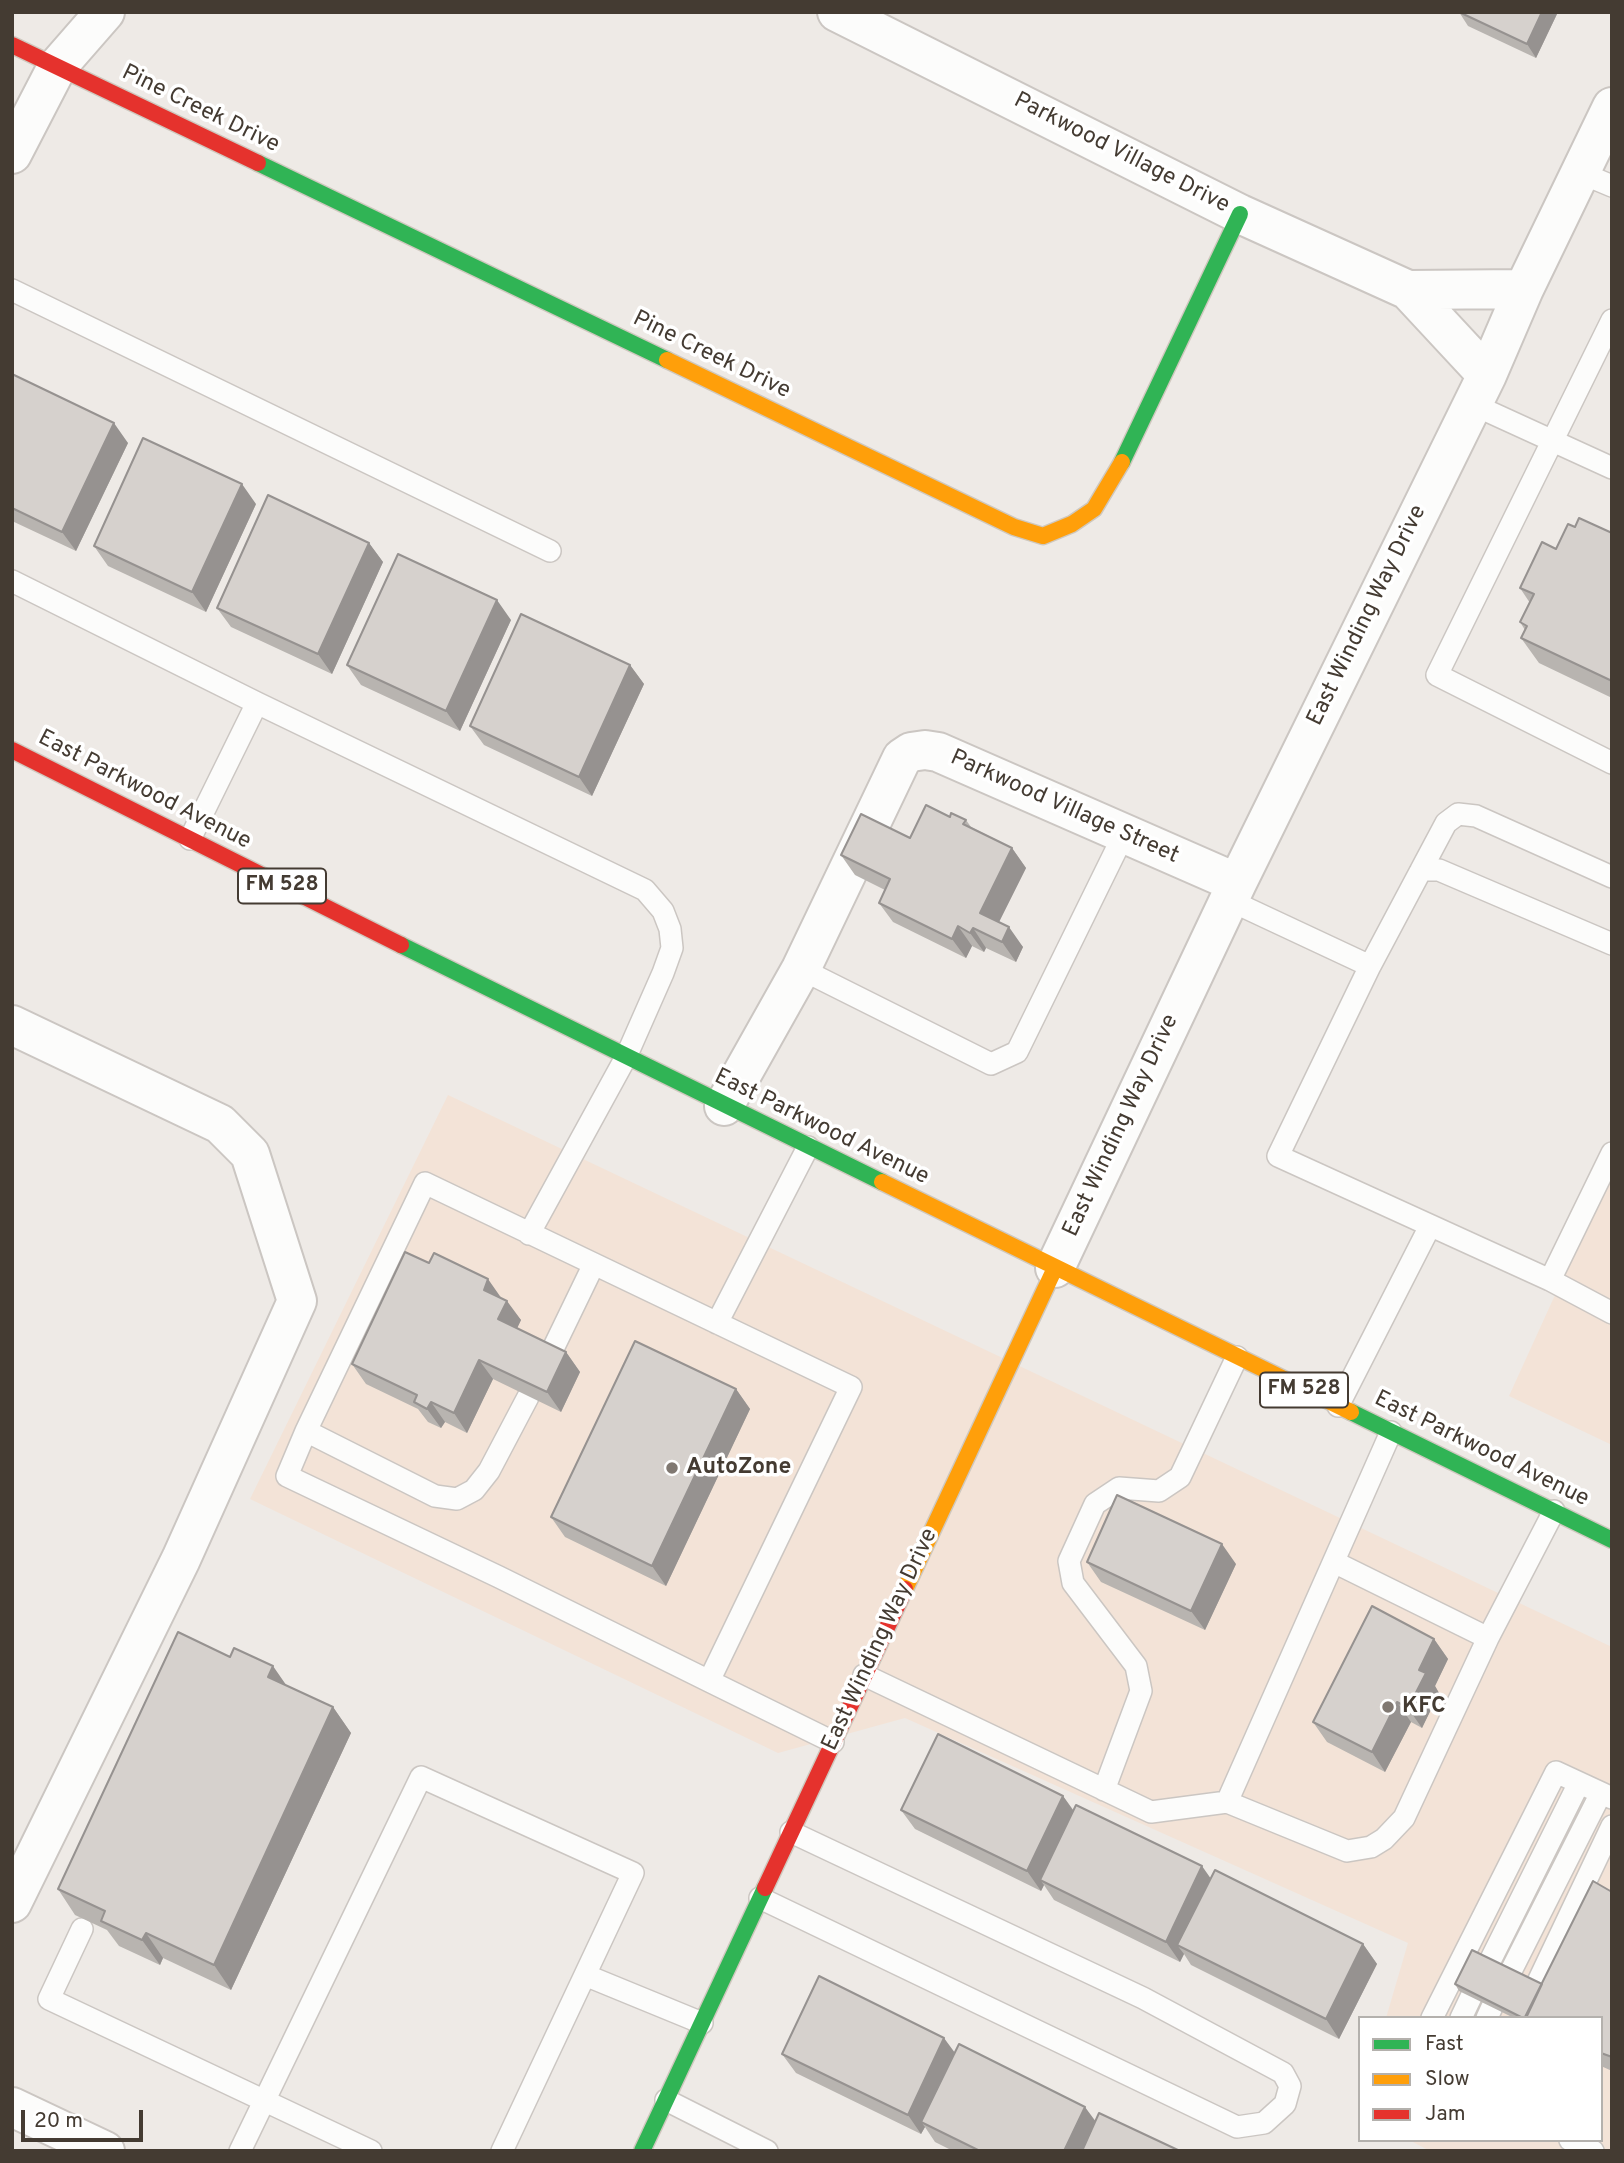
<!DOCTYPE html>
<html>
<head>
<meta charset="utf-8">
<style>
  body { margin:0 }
  #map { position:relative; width:1624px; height:2163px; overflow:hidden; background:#eeeae6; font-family:Overpass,sans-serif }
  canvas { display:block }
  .frame { position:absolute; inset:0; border:14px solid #443b32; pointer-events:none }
  .legend { position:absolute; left:1358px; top:2016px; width:245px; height:126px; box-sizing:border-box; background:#fff; border:2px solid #b4b1ad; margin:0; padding:9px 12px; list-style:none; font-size:21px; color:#443b32 }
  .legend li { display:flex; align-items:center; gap:14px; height:35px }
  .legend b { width:35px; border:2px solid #b4b1ad }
  .scale { position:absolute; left:21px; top:2110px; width:122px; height:32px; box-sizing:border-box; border:4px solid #443b32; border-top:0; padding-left:9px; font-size:21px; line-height:24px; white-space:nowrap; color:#443b32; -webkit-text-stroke:5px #fff; paint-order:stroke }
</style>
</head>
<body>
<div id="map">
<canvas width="1624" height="2163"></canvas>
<div class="frame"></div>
<ul class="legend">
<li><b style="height:9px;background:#30b455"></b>Fast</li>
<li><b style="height:9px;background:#ff9f0a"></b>Slow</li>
<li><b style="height:9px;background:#e5322d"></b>Jam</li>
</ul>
<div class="scale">20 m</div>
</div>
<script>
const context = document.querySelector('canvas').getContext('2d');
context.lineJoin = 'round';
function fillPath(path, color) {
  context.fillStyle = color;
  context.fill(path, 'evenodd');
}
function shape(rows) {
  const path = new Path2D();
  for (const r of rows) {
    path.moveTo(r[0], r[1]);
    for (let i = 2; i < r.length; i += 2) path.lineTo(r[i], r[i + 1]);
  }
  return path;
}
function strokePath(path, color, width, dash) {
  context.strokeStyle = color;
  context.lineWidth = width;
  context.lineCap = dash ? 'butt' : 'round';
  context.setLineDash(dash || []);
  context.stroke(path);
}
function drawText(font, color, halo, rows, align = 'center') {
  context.font = font + ' Overpass,sans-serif';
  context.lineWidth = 7;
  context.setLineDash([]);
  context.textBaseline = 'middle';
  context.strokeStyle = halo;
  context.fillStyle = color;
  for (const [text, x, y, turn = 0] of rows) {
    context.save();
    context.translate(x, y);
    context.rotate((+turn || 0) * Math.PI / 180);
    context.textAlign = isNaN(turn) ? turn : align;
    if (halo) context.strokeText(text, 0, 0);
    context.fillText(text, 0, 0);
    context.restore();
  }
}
const commercial = shape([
  [448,1095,1612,1647,1612,2151,1430,2151,1409,2140,1601,2140,1601,2018,1386,2018,1408,1943,905,1718,778,1753,250,1499],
  [1612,1170,1612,1445,1509,1396]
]);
const lane = shape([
  [1581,173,1612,186],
  [12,290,550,551],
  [1612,320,1437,675,1612,763],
  [1472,404,1612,468],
  [12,581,257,703,645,890,663,911,670,929,672,948,663,973,626,1057,529,1234],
  [190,839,257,703],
  [1421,870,1439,870,1612,944],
  [1612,877,1476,816,1458,814,1446,823,1370,966,1278,1156,1550,1280,1612,1313],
  [1229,900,1370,966],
  [801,969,991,1064,1017,1052,1124,834],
  [1550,1280,1612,1153],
  [717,1323,808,1147],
  [549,1357,594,1264],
  [1338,1406,1430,1226],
  [306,1431,435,1496,457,1499,474,1490,489,1471,528,1397],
  [1334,1562,1488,1638],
  [864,1675,1151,1812,1227,1802,1347,1851,1371,1847,1384,1839,1404,1818,1488,1638,1554,1511],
  [709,1681,851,1387,425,1183,306,1431,287,1476,499,1577,709,1681,833,1742],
  [1104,1790,1141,1691,1136,1666,1073,1583,1069,1561,1095,1504,1119,1488,1159,1491,1180,1477,1237,1357],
  [1227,1802,1391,1432],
  [760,1898,1237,2127,1264,2123,1285,2104,1290,2086,1283,2073,1143,1998,791,1832],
  [82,1929,49,1999,371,2151],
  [1489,1963,1579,1783],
  [1510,1973,1601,1793],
  [585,1975,702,2023],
  [1536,1986,1612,1826],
  [1432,2018,1556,1772,1612,1798],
  [1461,2018,1471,1997],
  [1487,2018,1492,2007],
  [666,2100,767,2151],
  [1570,2140,1593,2151],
  [240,2151,421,1777,633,1873,502,2151]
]);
const street = shape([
  [837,12,1240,214,1408,290,1487,375],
  [12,154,57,67,105,12],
  [1408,290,1524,289],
  [12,1025,220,1124,250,1154,297,1301,181,1559,12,1903],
  [724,1106,801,969,902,758,911,752,925,750,938,752,1237,883],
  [1055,1268,1237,883,1487,375,1524,289,1612,107],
  [12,2107,105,2151]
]);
const fast = shape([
  [258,163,667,360],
  [1122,462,1240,214],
  [401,945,882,1182],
  [1351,1412,1612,1540],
  [642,2151,765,1888]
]);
const slow = shape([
  [667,360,1014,527,1043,536,1072,524,1094,509,1122,462],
  [882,1182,1351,1412],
  [905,1589,1055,1268]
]);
const jam = shape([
  [12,45,258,163],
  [12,750,401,945],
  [765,1888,905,1589]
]);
const wall = shape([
  [1459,12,1557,12,1557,14,1536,58,1468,26],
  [12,374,128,443,76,551,12,521],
  [256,504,206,612,108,566,94,546],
  [1575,527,1612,533,1612,698,1539,663,1521,638,1525,630,1520,622,1530,603,1520,588],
  [369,543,383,562,332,674,231,627,217,608],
  [511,620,460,731,361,685,347,665],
  [630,665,644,684,592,796,484,745,470,726],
  [950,817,966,820,971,827,1012,848,1026,868,999,922,1023,947,1016,962,986,948,984,952,972,946,966,958,893,922,879,903,885,890,855,875,841,855,910,838],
  [501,1298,521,1320,517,1328,566,1352,580,1372,561,1412,493,1379,467,1433,445,1422,441,1428,428,1422,418,1409,366,1384,352,1364],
  [736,1389,750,1409,666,1586,565,1537,551,1517],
  [1087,1562,1236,1564,1205,1630,1101,1582],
  [1434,1639,1448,1659,1435,1686,1439,1693,1422,1728,1411,1722,1385,1772,1327,1742,1313,1722],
  [286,1685,333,1707,351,1733,231,1990,163,1958,160,1965,119,1946,107,1930,75,1915,58,1889],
  [1063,1796,1074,1811,1210,1878,1363,1944,1377,1964,1339,2039,1191,1965,1184,1954,1180,1962,1054,1900,1044,1885,1041,1891,915,1829,901,1810],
  [1612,1892,1612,2071,1601,2066,1601,2018,1514,2018,1459,1991,1455,1984,1542,1984],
  [955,2053,1096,2121,1180,2151,953,2151,935,2142,925,2127,921,2134,796,2073,782,2054]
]);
const shadedWall = shape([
  [1542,12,1557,12,1557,14,1536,58,1527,44],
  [114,423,128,443,76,551,62,532],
  [242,484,256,504,206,612,192,592],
  [369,543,383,562,332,674,318,654],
  [497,600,511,620,460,731,446,711],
  [630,665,644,684,592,796,579,777],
  [1012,848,1026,868,994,932,980,913],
  [958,926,972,946,966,958,952,939],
  [1009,927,1023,947,1016,962,1002,942],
  [973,928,986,948,984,952,970,933],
  [488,1279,502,1299,484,1290],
  [507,1301,521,1320,512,1339,498,1319],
  [566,1352,580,1372,561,1412,547,1392],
  [479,1360,493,1379,467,1433,454,1413],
  [736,1389,750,1409,666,1586,652,1566],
  [431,1402,445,1422,441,1428,427,1409],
  [1222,1544,1236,1564,1205,1630,1191,1611],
  [1434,1639,1448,1659,1435,1686,1439,1693,1422,1728,1408,1708,1419,1670],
  [273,1666,291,1692,268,1677],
  [1397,1702,1411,1722,1385,1772,1372,1752],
  [333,1707,351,1733,231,1990,214,1965],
  [1063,1796,1077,1816,1040,1880,1044,1885,1041,1891,1027,1871],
  [1202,1866,1216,1886,1177,1945,1184,1954,1180,1962,1166,1942],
  [146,1933,163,1958,160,1965,142,1940],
  [1363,1944,1377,1964,1339,2039,1326,2019],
  [944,2038,958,2057,921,2122,925,2127,921,2134,908,2115],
  [1085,2107,1099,2126,1087,2151,1064,2151]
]);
const building = shape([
  [1459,12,1542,12,1527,44,1459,12],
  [12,374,114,423,62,532,12,508,12,374],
  [143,438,242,484,192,592,94,546,143,438],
  [268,495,369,543,318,654,217,608,268,495],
  [1579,518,1612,533,1612,681,1521,638,1527,626,1520,622,1534,594,1520,588,1542,542,1556,549,1568,524,1575,527,1579,518],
  [398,554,497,600,446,711,347,665,398,554],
  [521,614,630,665,579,777,470,726,521,614],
  [926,805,950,817,951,813,966,820,963,824,1012,848,980,913,1009,927,1002,942,973,928,970,933,958,926,952,939,879,903,890,879,841,855,861,814,910,838,926,805],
  [405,1252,429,1263,434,1253,488,1279,484,1290,507,1301,498,1319,566,1352,547,1392,479,1360,454,1413,431,1402,427,1409,414,1402,417,1395,352,1364,405,1252],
  [635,1341,736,1389,652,1566,551,1517,635,1341],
  [1117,1495,1222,1544,1191,1611,1087,1562,1117,1495],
  [1372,1606,1434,1639,1419,1670,1426,1673,1408,1708,1397,1702,1372,1752,1313,1722,1372,1606],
  [178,1632,230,1657,234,1648,273,1666,268,1677,333,1707,214,1965,146,1933,142,1940,101,1921,105,1911,58,1889,178,1632],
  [938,1734,1063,1796,1027,1871,901,1810,938,1734],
  [1076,1805,1202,1866,1166,1942,1040,1880,1076,1805],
  [1215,1870,1363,1944,1326,2019,1177,1945,1215,1870],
  [1593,1881,1612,1892,1612,2057,1601,2053,1601,2018,1525,2017,1593,1881],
  [1472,1950,1542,1984,1526,2018,1523,2018,1455,1984,1472,1950],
  [819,1976,944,2038,908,2115,782,2054,819,1976],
  [959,2044,1085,2107,1064,2151,980,2151,921,2122,959,2044],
  [1099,2113,1180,2151,1082,2151,1099,2113]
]);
const markers = [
  [672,1468,7,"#807871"],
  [1388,1707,7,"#807871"]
];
const shields = [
  [282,886,88],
  [1304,1390,88]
];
const shieldNames = [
  ["FM 528",282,886],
  ["FM 528",1304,1390]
];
const streetNames = [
  ["Pine Creek Drive",200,110,26],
  ["Parkwood Village Drive",1121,154,27],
  ["Pine Creek Drive",711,356,26],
  ["East Winding Way Drive",1368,616,-64],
  ["East Parkwood Avenue",144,791,27],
  ["Parkwood Village Street",1064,808,24],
  ["East Winding Way Drive",1122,1126,-65],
  ["East Parkwood Avenue",821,1128,26],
  ["East Parkwood Avenue",1481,1450,26],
  ["East Winding Way Drive",881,1640,-65]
];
const poiNames = [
  ["AutoZone",686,1468],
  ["KFC",1402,1707]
];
fillPath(commercial, '#f3e3d7');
strokePath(lane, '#cbc6c2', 24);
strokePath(street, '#cbc6c2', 42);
strokePath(fast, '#cfc8be', 19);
strokePath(slow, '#cfc8be', 19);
strokePath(jam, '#cfc8be', 19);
strokePath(lane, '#fcfcfb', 21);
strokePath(street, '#fcfcfb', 38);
strokePath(fast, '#30b455', 16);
strokePath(slow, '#ff9f0a', 16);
strokePath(jam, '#e5322d', 16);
fillPath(wall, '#b8b4b0');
fillPath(shadedWall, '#969290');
fillPath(building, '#d6d1cd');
strokePath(building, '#969290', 2);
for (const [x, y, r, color] of markers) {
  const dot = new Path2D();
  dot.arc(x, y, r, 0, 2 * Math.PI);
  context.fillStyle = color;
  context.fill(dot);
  strokePath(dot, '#fff', 2.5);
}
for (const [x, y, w] of shields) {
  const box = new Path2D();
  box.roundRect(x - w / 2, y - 17.5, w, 35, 5);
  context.fillStyle = '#fff';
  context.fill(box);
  strokePath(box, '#443b32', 2);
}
drawText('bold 21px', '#443b32', null, shieldNames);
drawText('23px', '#443b32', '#fff', streetNames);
drawText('bold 23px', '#443b32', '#fff', poiNames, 'left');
</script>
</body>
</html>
